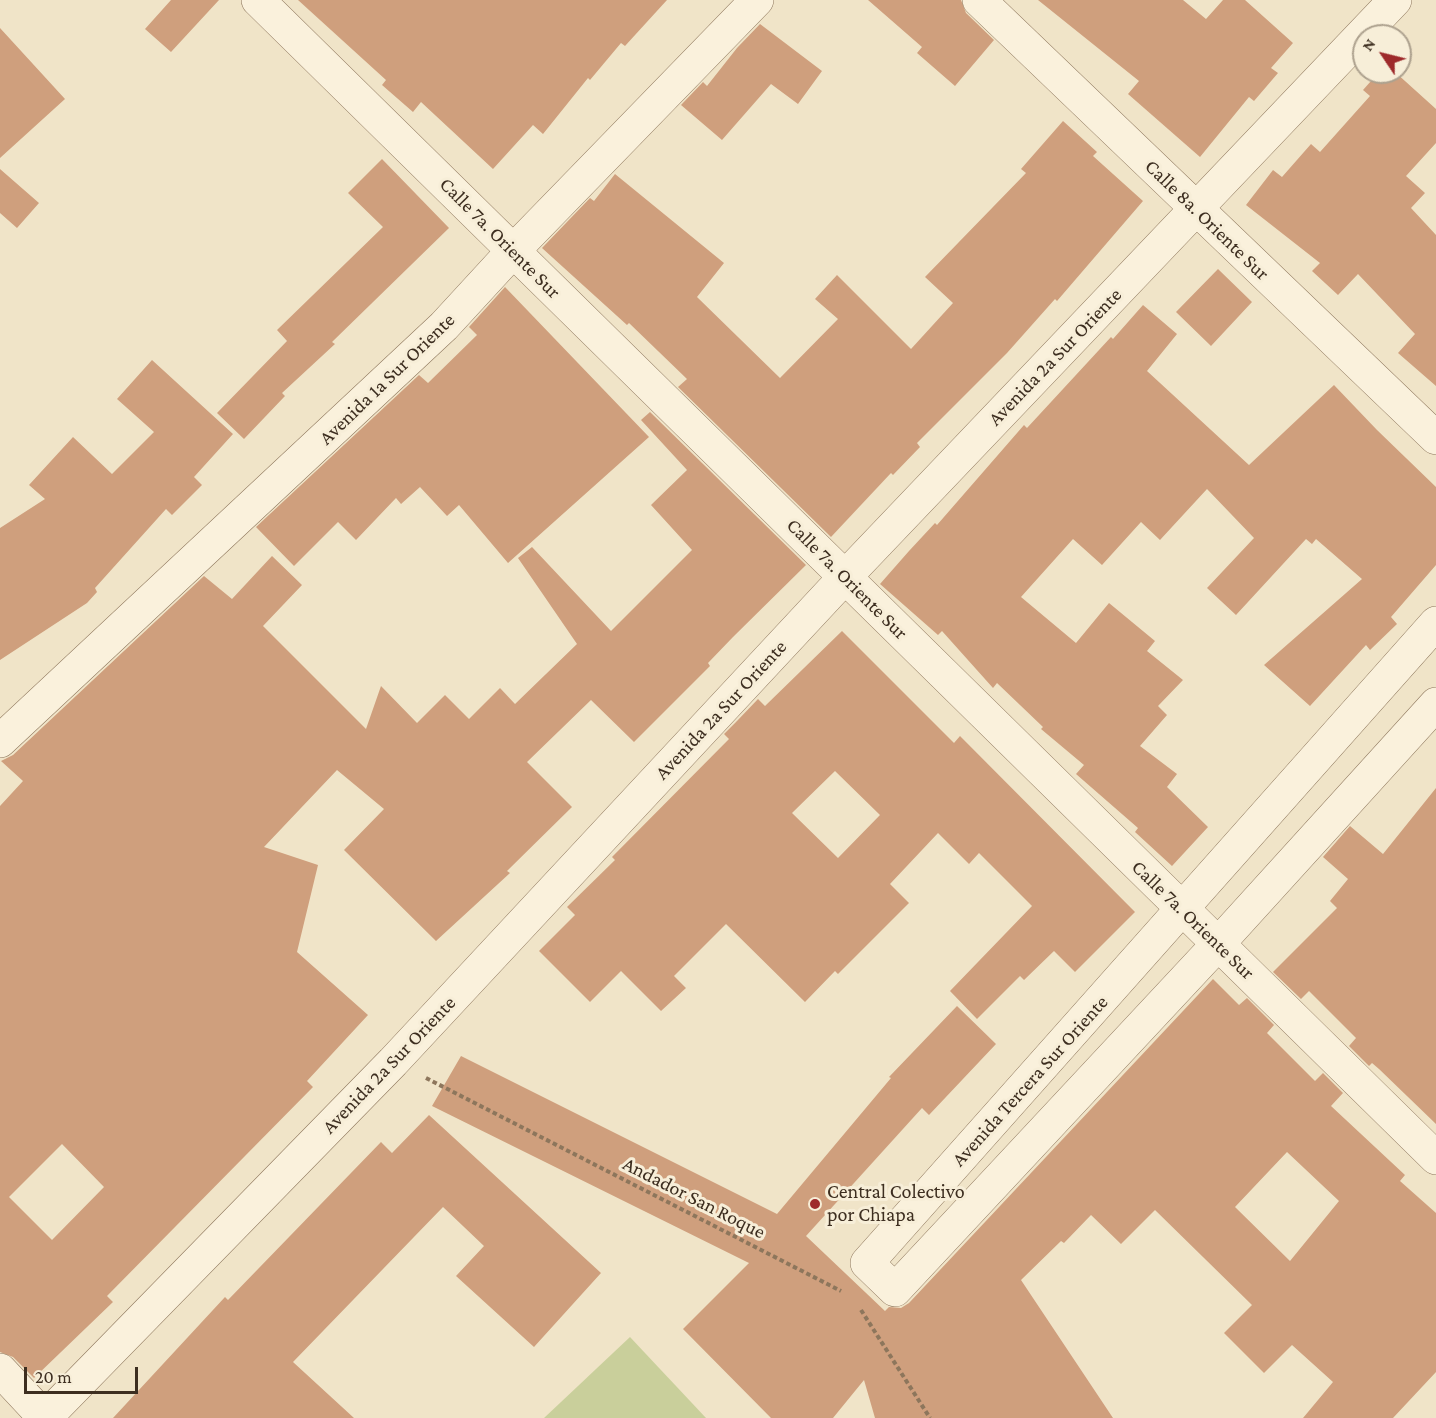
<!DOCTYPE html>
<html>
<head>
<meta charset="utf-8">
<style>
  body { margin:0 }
  #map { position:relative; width:1436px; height:1418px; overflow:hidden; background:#f0e4c8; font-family:"Crimson Pro",serif }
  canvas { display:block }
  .north { position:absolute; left:1352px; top:24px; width:60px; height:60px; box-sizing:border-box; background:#f7eed8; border:2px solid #ada18e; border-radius:50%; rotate:305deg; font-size:16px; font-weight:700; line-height:24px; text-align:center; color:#3d2e20 }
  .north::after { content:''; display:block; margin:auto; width:21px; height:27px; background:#9e2a2b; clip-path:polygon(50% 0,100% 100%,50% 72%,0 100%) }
  .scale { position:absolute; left:24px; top:1367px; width:114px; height:27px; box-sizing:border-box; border:3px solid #3d2e20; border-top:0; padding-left:8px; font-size:18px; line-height:21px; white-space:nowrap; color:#3d2e20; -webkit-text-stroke:4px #f7eed8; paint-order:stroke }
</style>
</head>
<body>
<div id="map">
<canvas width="1436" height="1418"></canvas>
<div class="north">N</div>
<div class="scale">20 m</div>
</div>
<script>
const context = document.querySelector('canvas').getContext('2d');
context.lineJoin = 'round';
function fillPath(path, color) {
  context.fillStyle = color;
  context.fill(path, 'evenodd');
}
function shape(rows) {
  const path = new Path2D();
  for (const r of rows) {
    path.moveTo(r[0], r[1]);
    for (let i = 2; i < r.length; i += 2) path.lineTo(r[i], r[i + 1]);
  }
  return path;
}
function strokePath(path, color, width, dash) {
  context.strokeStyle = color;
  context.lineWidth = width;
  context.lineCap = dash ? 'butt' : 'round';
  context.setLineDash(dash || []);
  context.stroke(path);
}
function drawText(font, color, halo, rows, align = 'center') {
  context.font = font + ' "Crimson Pro",serif';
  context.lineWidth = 6;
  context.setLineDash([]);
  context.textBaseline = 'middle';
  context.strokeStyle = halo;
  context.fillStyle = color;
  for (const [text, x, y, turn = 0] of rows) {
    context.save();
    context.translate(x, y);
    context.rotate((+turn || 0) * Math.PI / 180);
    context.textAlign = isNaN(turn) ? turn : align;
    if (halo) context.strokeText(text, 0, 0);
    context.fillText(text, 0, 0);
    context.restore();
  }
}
const green = shape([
  [630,1337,706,1418,544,1418]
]);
const building = shape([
  [171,0,219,0,171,52,145,29],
  [298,0,667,0,625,46,621,43,590,80,588,78,543,134,533,125,493,169,421,102,413,112,382,85,386,80],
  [868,0,961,0,966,13,994,40,955,86,917,53,922,47],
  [1038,0,1183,0,1206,19,1223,0,1245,0,1293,43,1271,68,1278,73,1254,101,1249,97,1200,157,1128,94,1139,81],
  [760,24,822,71,798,104,771,84,722,140,681,105,703,82,707,86,737,48],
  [0,28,65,99,0,158],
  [1379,72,1395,72,1436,109,1436,143,1406,176,1425,193,1411,208,1436,235,1436,386,1398,353,1415,334,1358,274,1338,295,1312,271,1320,263,1246,205,1273,170,1282,177,1311,144,1320,152,1370,96,1363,90],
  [1063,121,1097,152,1093,156,1143,201,1057,301,1055,299,1007,353,917,443,920,447,893,475,891,473,831,537,678,387,687,379,629,323,627,325,542,248,590,198,594,201,615,174,724,263,697,297,780,378,838,319,815,299,837,275,911,349,953,303,925,277,1026,173,1021,169],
  [382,159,449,228,332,342,335,344,282,393,285,396,244,439,217,413,287,341,277,330,383,227,348,193],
  [0,169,39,203,17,228,0,213],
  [1218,269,1252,302,1211,346,1176,312],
  [505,287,649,437,508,563,459,505,447,516,420,487,401,504,396,498,356,540,338,522,294,566,256,527,419,375,428,383,477,335,469,327],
  [1143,305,1177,334,1147,371,1249,465,1334,385,1377,430,1436,487,1436,565,1391,617,1397,624,1370,650,1366,645,1310,706,1264,665,1362,579,1316,539,1312,544,1306,539,1236,615,1207,588,1254,538,1207,489,1160,540,1141,522,1102,565,1073,539,1021,597,1076,643,1109,603,1155,641,1147,651,1183,680,1158,706,1167,715,1140,746,1177,774,1167,787,1208,827,1172,866,1135,832,1138,828,1076,774,1084,765,1041,729,1043,727,997,683,993,688,942,631,938,635,880,584,909,551,935,523,937,525,1024,425,1027,428,1111,337,1113,339],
  [152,360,233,434,194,477,202,485,172,515,166,509,95,588,97,592,87,603,0,660,0,528,45,499,29,485,73,437,112,474,154,432,117,399],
  [650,412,806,565,733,637,708,663,710,666,634,742,591,700,527,762,572,807,507,871,510,873,436,941,344,850,384,809,337,770,264,847,318,865,297,952,368,1015,307,1081,313,1087,107,1296,113,1302,34,1378,13,1357,0,1352,0,806,23,781,1,761,13,755,204,576,232,599,272,556,302,585,263,626,366,729,381,686,417,723,445,695,469,719,500,688,515,704,577,644,518,558,532,547,611,631,692,550,651,505,687,470,641,420],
  [62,1144,104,1187,52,1240,9,1197],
  [842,631,954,743,960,736,1135,912,1075,972,1054,951,1024,980,1020,976,977,1019,950,991,1032,906,979,853,969,864,938,833,890,884,909,903,838,974,835,971,805,1002,726,924,674,976,686,988,661,1011,621,971,590,1002,539,951,575,915,567,907,615,860,612,857,729,739,724,734,737,721,758,699,765,706],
  [835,771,880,815,838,858,792,813],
  [1436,788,1436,1124,1379,1069,1372,1063,1369,1066,1349,1046,1356,1038,1309,991,1301,999,1273,972,1337,908,1330,901,1348,879,1323,857,1350,826,1383,854],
  [1213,979,1239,1005,1247,998,1274,1025,1267,1033,1315,1081,1323,1073,1343,1093,1331,1106,1405,1175,1400,1181,1436,1213,1436,1372,1393,1418,1303,1418,1333,1382,1292,1345,1264,1373,1224,1333,1252,1305,1155,1210,1121,1244,1091,1215,1064,1243,1061,1241,1021,1280,1113,1418,875,1418,864,1380,833,1418,771,1418,683,1329,749,1263,432,1106,461,1056,777,1214,891,1078,889,1077,957,1006,996,1044,929,1115,922,1108,806,1236,885,1311,889,1307,901,1308,909,1303],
  [1287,1152,1339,1201,1290,1261,1235,1207],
  [429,1115,601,1273,534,1347,456,1276,484,1246,443,1207,293,1362,354,1418,113,1418,225,1297,228,1300,381,1142,392,1153]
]);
const path = shape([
  [426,1078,841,1291],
  [861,1310,930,1418]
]);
const minor = shape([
  [258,0,1436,1158],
  [979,0,1436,438],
  [1436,623,867,1263,895,1290,1218,944,1436,704],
  [0,1370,45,1418],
  [45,1418,393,1062,845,577,1395,0]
]);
const tertiary = shape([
  [0,741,444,326,513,251,757,0]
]);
const markers = [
  [815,1204,6,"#9e2a2b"]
];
const streetNames = [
  ["Calle 8a. Oriente Sur",1207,220,44],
  ["Calle 7a. Oriente Sur",500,238,45],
  ["Avenida 2a Sur Oriente",1055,357,-46],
  ["Avenida 1a Sur Oriente",387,379,-44],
  ["Calle 7a. Oriente Sur",847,579,45],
  ["Avenida 2a Sur Oriente",721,710,-47],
  ["Calle 7a. Oriente Sur",1193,920,44],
  ["Avenida 2a Sur Oriente",389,1065,-46],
  ["Avenida Tercera Sur Oriente",1030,1081,-48],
  ["Andador San Roque",694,1198,27]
];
const poiNames = [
  ["Central Colectivo",827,1192],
  ["por Chiapa",827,1215]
];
fillPath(green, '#c9cf9b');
fillPath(building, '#cf9f7d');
strokePath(minor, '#8d765c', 34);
strokePath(tertiary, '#8d765c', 34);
strokePath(path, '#8d765c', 4, [4.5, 3]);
strokePath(minor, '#faf1dc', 33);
strokePath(tertiary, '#faf1dc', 33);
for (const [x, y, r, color] of markers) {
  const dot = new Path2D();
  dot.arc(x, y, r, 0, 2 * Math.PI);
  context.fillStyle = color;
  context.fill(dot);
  strokePath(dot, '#f7eed8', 2);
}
drawText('20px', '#3d2e20', '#f7eed8', streetNames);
drawText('20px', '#3d2e20', '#f7eed8', poiNames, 'left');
</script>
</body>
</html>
